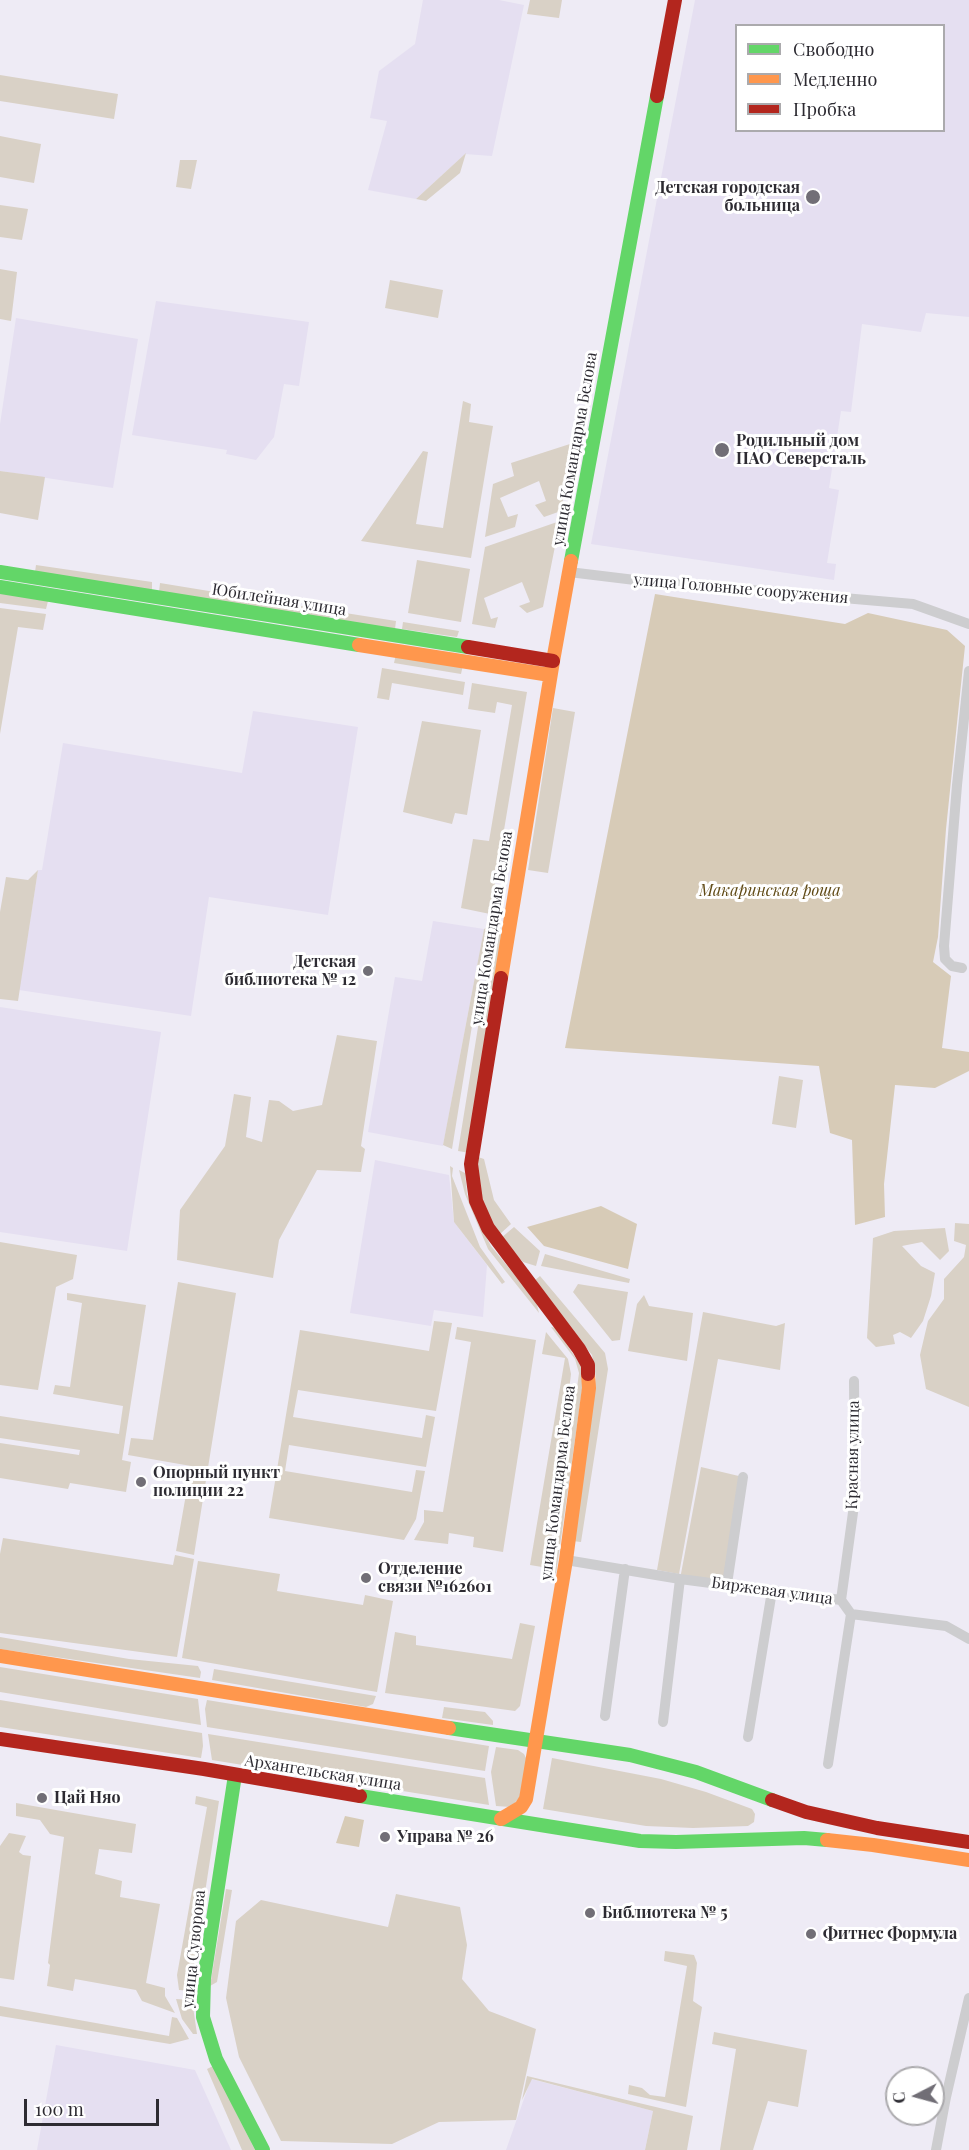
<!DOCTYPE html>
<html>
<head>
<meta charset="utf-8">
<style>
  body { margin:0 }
  #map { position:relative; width:969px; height:2150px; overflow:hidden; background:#eeebf5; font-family:"Playfair Display",serif }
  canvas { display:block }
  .legend { position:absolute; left:735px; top:24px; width:210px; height:108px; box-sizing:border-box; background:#fff; border:2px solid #abaaad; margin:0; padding:8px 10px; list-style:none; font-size:18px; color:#2d2b32 }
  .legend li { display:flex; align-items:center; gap:12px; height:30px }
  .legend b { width:30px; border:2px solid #abaaad }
  .north { position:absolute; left:885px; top:2066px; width:60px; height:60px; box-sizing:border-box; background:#fff; border:2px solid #abaaad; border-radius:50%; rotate:264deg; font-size:16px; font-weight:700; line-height:24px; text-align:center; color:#2d2b32 }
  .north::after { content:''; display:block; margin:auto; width:21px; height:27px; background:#716e76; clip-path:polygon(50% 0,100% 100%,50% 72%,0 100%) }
  .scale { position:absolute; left:24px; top:2099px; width:135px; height:27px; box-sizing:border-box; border:3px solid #2d2b32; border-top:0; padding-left:8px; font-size:18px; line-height:21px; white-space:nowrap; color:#2d2b32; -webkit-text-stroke:4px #fff; paint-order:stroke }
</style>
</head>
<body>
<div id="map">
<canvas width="969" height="2150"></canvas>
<ul class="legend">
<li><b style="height:8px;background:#63d668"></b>Свободно</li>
<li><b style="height:8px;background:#ff974d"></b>Медленно</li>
<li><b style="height:8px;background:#b3261e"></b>Пробка</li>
</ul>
<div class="north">С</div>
<div class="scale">100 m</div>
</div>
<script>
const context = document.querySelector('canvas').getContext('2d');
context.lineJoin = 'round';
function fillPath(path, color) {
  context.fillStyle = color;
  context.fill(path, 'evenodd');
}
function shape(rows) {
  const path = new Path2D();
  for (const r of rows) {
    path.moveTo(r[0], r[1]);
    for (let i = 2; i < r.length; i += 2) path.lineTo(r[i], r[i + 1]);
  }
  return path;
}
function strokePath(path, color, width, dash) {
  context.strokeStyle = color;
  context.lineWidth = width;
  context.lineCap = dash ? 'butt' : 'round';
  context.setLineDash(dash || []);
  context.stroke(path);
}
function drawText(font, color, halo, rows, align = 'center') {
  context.font = font + ' "Playfair Display",serif';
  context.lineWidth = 6;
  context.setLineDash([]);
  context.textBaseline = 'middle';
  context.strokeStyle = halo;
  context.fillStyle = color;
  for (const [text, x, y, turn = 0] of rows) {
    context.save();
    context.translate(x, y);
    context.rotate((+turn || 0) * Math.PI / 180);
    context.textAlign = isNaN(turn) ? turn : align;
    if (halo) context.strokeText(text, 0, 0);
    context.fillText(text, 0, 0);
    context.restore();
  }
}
const built = shape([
  [423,0,499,0,524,5,492,156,465,154,416,199,368,190,387,121,370,118,379,71,415,44],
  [695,0,969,0,969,317,926,313,921,332,862,324,851,412,841,411,829,488,839,490,827,563,836,564,834,580,591,544],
  [736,26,944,26,944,130,736,130],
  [156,301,309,322,299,386,284,384,274,437,256,460,226,454,227,450,132,435],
  [16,318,138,339,113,488,0,471,0,424],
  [253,711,358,727,328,915,209,897,191,1016,19,990,38,870,42,870,63,743,242,773],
  [433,921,484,929,443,1146,368,1132,395,977,422,981],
  [0,1007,161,1032,127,1251,0,1232],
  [375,1160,449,1175,454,1222,487,1265,483,1317,434,1310,431,1326,350,1313],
  [56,2045,195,2070,231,2150,37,2150],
  [531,2079,653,2111,645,2150,506,2150]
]);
const green = shape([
  [530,0,562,0,559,18,527,14],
  [0,75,118,94,114,119,0,101],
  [0,136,41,144,34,183,0,177],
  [466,153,460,173,426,201,416,199],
  [180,160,197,160,191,189,176,187],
  [0,205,28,209,22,240,0,237],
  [0,269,17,272,11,321,0,319],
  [390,280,443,290,438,318,385,308],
  [463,401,471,404,469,422,493,426,471,558,361,541,423,451,428,452,416,524,443,528],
  [573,443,561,511,544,517,535,505,546,501,539,481,500,498,508,517,518,514,515,527,485,537,493,484,514,476,511,463],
  [0,471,45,477,38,520,0,513],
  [560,521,543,607,527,613,519,606,530,602,522,582,484,598,491,619,498,617,495,628,472,624,485,547],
  [417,560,470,569,461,622,408,613],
  [36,565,152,582,152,591,35,572],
  [160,583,331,611,329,619,159,592],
  [0,590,49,597,46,609,0,603],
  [0,608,46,614,43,630,18,627,0,734],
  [339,612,396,621,395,629,338,620],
  [403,622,459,631,457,637,402,629],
  [396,654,463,665,461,674,394,663],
  [382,668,465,682,463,695,392,683,389,700,377,698],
  [472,683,527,692,490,914,461,908,473,839,489,841,512,705,497,702,495,713,468,709],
  [553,708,575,712,548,873,528,870],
  [422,721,481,730,467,815,455,813,452,824,403,812],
  [38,870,18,1001,0,999,0,912,6,877,28,880],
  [488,927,452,1149,443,1145,484,929],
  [494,928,504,929,470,1153,458,1151],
  [337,1035,377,1041,361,1146,365,1149,361,1172,317,1170,279,1240,273,1278,177,1260,180,1210,225,1146,234,1094,251,1097,246,1137,262,1142,269,1100,279,1101,293,1111,322,1105],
  [779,1076,803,1080,796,1128,772,1124],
  [475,1156,484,1159,494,1200,511,1224,500,1234,487,1216,477,1189],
  [450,1166,453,1168,452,1176,480,1247,505,1282,502,1284,454,1222],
  [459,1170,465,1173,467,1194,475,1216,491,1246,536,1301,539,1313,488,1249,465,1194],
  [955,1223,969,1224,969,1407,926,1389,920,1355,928,1321,944,1299,944,1279,964,1257,966,1245,954,1241],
  [514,1227,540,1251,536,1266,523,1262,501,1238],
  [945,1228,949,1251,940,1260,922,1242,902,1246,921,1266,935,1273,931,1296,923,1321,911,1338,900,1332,893,1335,895,1344,876,1347,867,1338,873,1238,894,1231],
  [0,1242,77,1255,73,1279,56,1287,38,1390,0,1385],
  [545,1254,630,1279,629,1283,541,1266],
  [540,1276,605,1353,608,1369,581,1542,572,1541,596,1377,592,1355,534,1281],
  [178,1282,236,1293,194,1555,176,1551,191,1466,128,1455,131,1438,153,1440],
  [578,1284,628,1292,620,1340,612,1341,573,1292],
  [67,1293,146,1305,122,1460,131,1462,126,1492,70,1483,68,1489,0,1478,0,1443,79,1455,80,1450,0,1438,0,1416,119,1434,123,1406,53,1394,55,1385,70,1387,82,1303,67,1300],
  [644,1295,649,1306,693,1313,687,1361,628,1351,637,1304],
  [703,1312,776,1326,785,1323,780,1370,718,1359,679,1574,657,1570],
  [434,1321,452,1323,436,1411,298,1390,293,1417,422,1438,426,1415,435,1417,426,1467,289,1445,285,1471,412,1492,416,1470,425,1471,416,1519,404,1540,269,1518,300,1330,429,1351],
  [457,1327,536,1340,503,1552,473,1547,474,1537,449,1533,448,1544,414,1540,424,1522,424,1510,443,1512,471,1342,455,1339],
  [551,1327,556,1328,581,1366,583,1383,556,1574,553,1569,579,1373,575,1359],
  [546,1332,568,1359,571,1374,548,1568,530,1565,565,1358,542,1354],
  [701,1467,743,1477,727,1584,680,1579],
  [3,1538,173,1565,175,1555,194,1559,177,1657,0,1633,0,1554],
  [198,1561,280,1574,277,1591,363,1605,365,1595,393,1601,377,1692,182,1658],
  [520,1623,535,1626,520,1706,515,1711,385,1693,395,1632,416,1636,416,1645,512,1659],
  [0,1637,129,1659,198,1666,201,1672,200,1678,0,1649],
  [0,1667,198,1699,201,1725,0,1692],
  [214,1669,376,1696,373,1704,366,1707,212,1680],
  [0,1700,202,1733,203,1746,201,1758,0,1727],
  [207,1700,489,1746,485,1771,207,1727,205,1709],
  [444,1707,485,1712,493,1721,493,1725,442,1718],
  [208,1734,485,1778,489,1805,212,1760],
  [496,1747,518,1750,524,1754,527,1760,520,1797,511,1807,496,1806,491,1772],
  [552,1758,661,1779,706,1792,752,1809,755,1814,754,1822,748,1826,693,1828,646,1826,543,1809],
  [196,1796,219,1801,190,1991,179,1990,177,1975,207,1807,195,1804],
  [16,1803,136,1824,132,1853,99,1849,95,1874,122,1881,120,1897,160,1904,146,1983,165,1988,165,1996,175,2013,142,2001,136,1990,75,1979,73,1991,47,1986,50,1965,48,1963,64,1837,50,1834,40,1820,16,1816],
  [9,1833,26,1836,19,1852,23,1855,31,1856,14,1980,0,1978,0,1846],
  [226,1889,232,1890,217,1982,210,1986],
  [396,1894,460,1907,467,1945,462,1979,489,2011,536,2029,516,2120,439,2122,392,2144,281,2141,239,2057,226,1998,236,1921,261,1900,388,1927],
  [665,1951,694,1955,697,1963,693,2001,702,2007,686,2107,628,2094,629,2085,642,2088,650,2095,665,2097,687,1966,664,1961],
  [176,1999,192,2000,197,2034,193,2034,182,2019],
  [0,2006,169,2036,172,2017,177,2018,189,2039,170,2044,0,2016],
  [714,2032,807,2050,798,2107,768,2101,753,2150,720,2150,736,2049,712,2044],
  [213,2066,255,2150,242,2150,207,2069],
  [527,2076,693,2116,687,2150,645,2150,653,2111,532,2079,522,2100]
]);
const forest = shape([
  [655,594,845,624,868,613,947,630,965,646,946,829,938,937,933,962,951,976,942,1048,969,1052,969,1071,935,1088,895,1085,884,1184,885,1217,855,1225,852,1140,830,1133,819,1066,565,1048],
  [601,1206,637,1224,628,1269,544,1246,527,1227],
  [345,1816,364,1820,359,1847,336,1843]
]);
const street = shape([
  [569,572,635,580,913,604,969,624],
  [962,968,952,966,945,959,944,946,957,785,969,671],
  [566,1560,680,1579,841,1600,851,1614,946,1626,969,1639],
  [727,1584,743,1477],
  [841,1600,855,1498,854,1381],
  [605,1716,625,1569],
  [663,1722,680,1579],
  [748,1737,772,1591],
  [828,1764,851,1614],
  [936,2150,946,2097,969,1998]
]);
const fast = shape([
  [571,561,657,96],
  [0,572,468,647],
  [0,587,359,645],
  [449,1728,630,1755,696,1772,772,1800],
  [235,1775,204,1978,203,2017,216,2059,263,2150],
  [360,1796,640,1841,676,1842,804,1838,827,1840]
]);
const slow = shape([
  [359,645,550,675],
  [501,978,553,661,571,561],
  [0,1656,449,1728],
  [501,1819,521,1807,526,1799,566,1560,589,1388,588,1374],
  [827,1840,873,1845,969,1860]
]);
const jam = shape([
  [657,96,675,0],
  [468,647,553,661],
  [501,978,471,1164,476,1201,488,1228,579,1349,588,1365,588,1374],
  [0,1739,204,1769,360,1796],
  [772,1800,806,1812,877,1828,969,1842]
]);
const markers = [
  [813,197,8,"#716e76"],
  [722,450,8,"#716e76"],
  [368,971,6,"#716e76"],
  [141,1482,6,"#716e76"],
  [366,1578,6,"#716e76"],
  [42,1798,6,"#716e76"],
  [385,1837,6,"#716e76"],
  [590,1913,6,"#716e76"],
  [811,1934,6,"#716e76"]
];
const poiNames = [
  ["Детская городская",800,188,"right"],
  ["больница",800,206,"right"],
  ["Родильный дом",736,441],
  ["ПАО Северсталь",736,459],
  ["Детская",356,962,"right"],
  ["библиотека № 12",356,980,"right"],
  ["Опорный пункт",153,1473],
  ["полиции 22",153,1491],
  ["Отделение",378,1569],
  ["связи №162601",378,1587],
  ["Цай Няо",54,1798],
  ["Управа № 26",397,1837],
  ["Библиотека № 5",602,1913],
  ["Фитнес Формула",823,1934]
];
const streetNames = [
  ["улица Командарма Белова",575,449,-80],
  ["улица Головные сооружения",741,589,5],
  ["Юбилейная улица",279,600,9],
  ["улица Командарма Белова",492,928,-81],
  ["Красная улица",853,1455,-89],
  ["улица Командарма Белова",558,1483,-83],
  ["Биржевая улица",772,1591,8],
  ["Архангельская улица",323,1773,9],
  ["улица Суворова",194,1949,-84]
];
const parkNames = [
  ["Макаринская роща",770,891]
];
fillPath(built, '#e5dff1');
fillPath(green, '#d9d1c6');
fillPath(forest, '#d7cbb7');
strokePath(street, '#cdcdcf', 10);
strokePath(fast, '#63d668', 14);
strokePath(slow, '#ff974d', 14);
strokePath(jam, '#b3261e', 14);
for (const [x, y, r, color] of markers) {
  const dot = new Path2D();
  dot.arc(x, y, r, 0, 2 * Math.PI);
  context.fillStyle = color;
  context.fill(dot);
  strokePath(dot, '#fff', 2);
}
drawText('bold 16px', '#2d2b32', '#fff', poiNames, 'left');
drawText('16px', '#2d2b32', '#fff', streetNames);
drawText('italic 16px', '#604a15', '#fff', parkNames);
</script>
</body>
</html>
